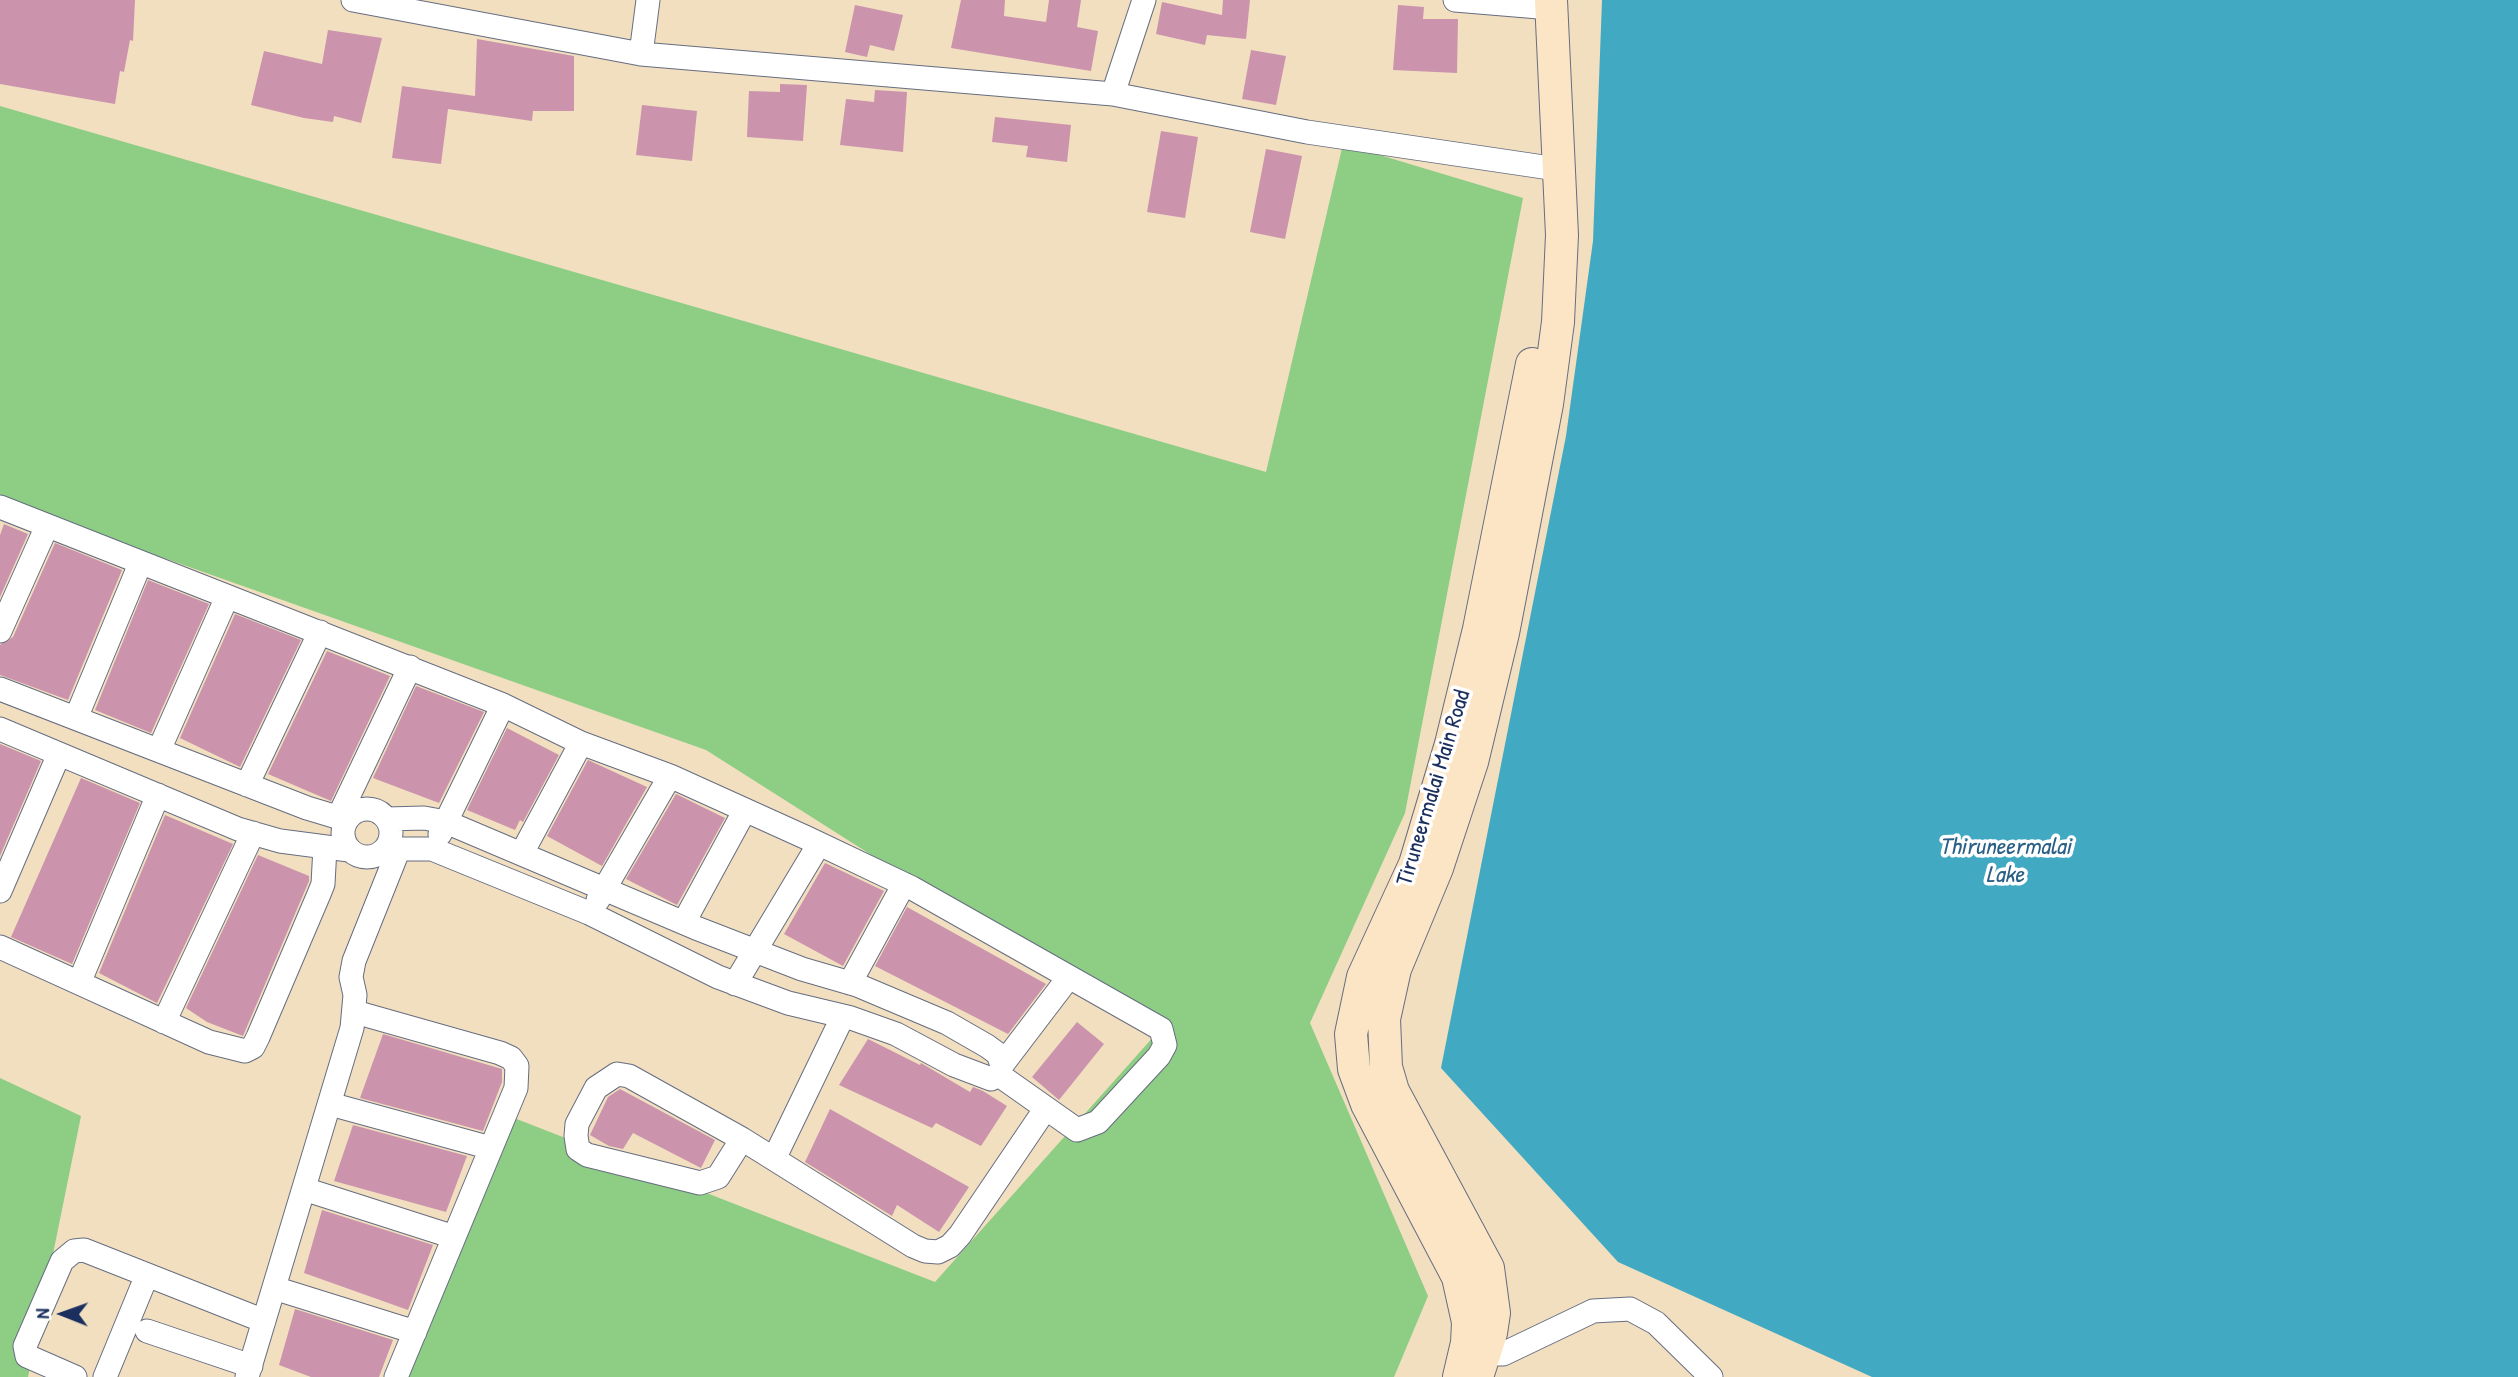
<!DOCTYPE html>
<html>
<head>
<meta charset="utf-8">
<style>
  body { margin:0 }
  #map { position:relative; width:2518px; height:1377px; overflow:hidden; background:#f1dfc0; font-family:"Patrick Hand",sans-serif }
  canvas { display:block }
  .north { position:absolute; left:28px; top:1279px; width:70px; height:70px; -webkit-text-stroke:5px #fff; paint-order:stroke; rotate:271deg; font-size:19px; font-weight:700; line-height:28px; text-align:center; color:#1b2f5e }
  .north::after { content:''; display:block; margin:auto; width:24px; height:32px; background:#1b2f5e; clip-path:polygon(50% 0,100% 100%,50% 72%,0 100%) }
</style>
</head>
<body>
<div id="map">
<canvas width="2518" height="1377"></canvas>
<div class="north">N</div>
</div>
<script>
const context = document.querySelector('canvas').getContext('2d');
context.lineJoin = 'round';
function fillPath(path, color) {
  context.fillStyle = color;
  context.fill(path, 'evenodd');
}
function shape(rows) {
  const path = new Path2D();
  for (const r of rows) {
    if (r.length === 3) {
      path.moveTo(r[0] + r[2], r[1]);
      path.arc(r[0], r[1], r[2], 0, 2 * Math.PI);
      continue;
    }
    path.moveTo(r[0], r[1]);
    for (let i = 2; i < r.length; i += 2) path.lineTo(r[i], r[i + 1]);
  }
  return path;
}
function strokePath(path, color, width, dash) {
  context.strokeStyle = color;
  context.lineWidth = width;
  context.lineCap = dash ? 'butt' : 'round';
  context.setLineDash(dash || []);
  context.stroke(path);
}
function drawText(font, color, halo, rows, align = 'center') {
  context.font = font + ' "Patrick Hand",sans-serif';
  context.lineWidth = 7;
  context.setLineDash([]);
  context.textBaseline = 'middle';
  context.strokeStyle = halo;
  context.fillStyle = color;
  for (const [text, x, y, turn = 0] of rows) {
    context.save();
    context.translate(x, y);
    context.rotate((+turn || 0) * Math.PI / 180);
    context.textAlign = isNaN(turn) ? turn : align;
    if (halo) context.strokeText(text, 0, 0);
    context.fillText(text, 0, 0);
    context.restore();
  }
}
const green = shape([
  [0,106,1266,472,1343,144,1523,198,1405,813,1310,1023,1428,1296,1394,1377,408,1377,514,1118,935,1282,1155,1035,706,750,0,500],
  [0,1078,81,1116,28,1377,0,1377]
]);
const water = shape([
  [1602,0,2518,0,2518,1377,1872,1377,1618,1262,1441,1068,1566,436,1593,241]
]);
const building = shape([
  [0,0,135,0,133,41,130,40,124,72,120,71,115,104,0,84],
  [961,0,1005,0,1004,16,1046,22,1049,0,1081,0,1077,27,1098,31,1091,71,951,48],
  [1223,0,1250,0,1246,39,1207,35,1205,45,1156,34,1162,2,1222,15],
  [855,5,903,15,894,51,870,45,867,57,845,52],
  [1398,5,1424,7,1423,19,1458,19,1457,73,1393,70],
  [328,30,382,38,361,123,334,116,333,122,304,118,251,105,264,51,322,64],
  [477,39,574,56,574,111,533,111,532,121,448,109,441,164,392,158,402,86,475,96],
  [1251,50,1286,56,1276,105,1242,99],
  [780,84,807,85,803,141,747,137,749,91,780,92],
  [875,90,907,92,903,152,840,145,846,99,874,102],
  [642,105,697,111,692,161,636,155],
  [995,117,1071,125,1067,162,1026,157,1028,146,992,142],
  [1161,131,1198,137,1185,218,1147,212],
  [1266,149,1302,156,1285,239,1250,232],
  [4,524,28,534,0,597,0,535],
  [55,543,122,570,68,700,0,675,0,645,13,637],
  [148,580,209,604,151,733,95,710],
  [235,614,301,640,240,767,180,738],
  [327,651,390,676,331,801,268,774],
  [416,686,484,712,439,803,373,778],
  [507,728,559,755,523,822,520,820,515,830,467,810],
  [0,744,41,761,0,856],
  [588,760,647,787,602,866,547,836],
  [81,778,140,803,72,964,11,937],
  [676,794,725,818,677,905,626,879],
  [165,815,233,844,157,1003,99,973],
  [258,855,309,876,309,881,243,1036,207,1022,186,1008],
  [825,863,884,891,843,966,784,934],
  [907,907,1046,984,1008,1034,875,966],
  [1077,1022,1104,1044,1059,1100,1032,1077],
  [383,1034,502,1069,502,1082,483,1131,360,1098],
  [868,1039,920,1065,921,1063,970,1092,973,1087,983,1091,1007,1106,981,1146,936,1123,932,1128,839,1085],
  [620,1089,715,1140,701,1168,633,1133,623,1149,609,1146,590,1135,608,1097],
  [830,1109,969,1187,939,1232,897,1205,892,1216,805,1162],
  [353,1125,467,1156,446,1212,334,1181],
  [322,1210,433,1245,408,1310,304,1273],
  [295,1309,393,1340,379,1377,311,1377,279,1365]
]);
const minor = shape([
  [353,0,641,54,1113,94,1307,132,1557,169],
  [1455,0,1551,8],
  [641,54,648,0],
  [1113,94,1144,0],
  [0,507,503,705,581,743,670,776,807,838,912,888,1161,1029,1165,1045,1159,1056,1098,1122,1077,1130,999,1075],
  [0,631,47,526],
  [0,689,307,808,347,820],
  [76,718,140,564],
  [0,729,238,829,280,841,349,850],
  [159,750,227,597],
  [247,785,320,632],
  [367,833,24],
  [338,818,410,667],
  [440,834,503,705],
  [385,849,432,849,589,913,718,977,788,1003,851,1018,896,1034,954,1065,991,1079,999,1075,1002,1065,998,1054,987,1046,947,1023,857,985,802,969,696,928,446,822,424,818,387,819],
  [522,853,581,743],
  [0,891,59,754],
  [598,900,670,776],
  [684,922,745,810],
  [0,947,209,1042,245,1051,253,1047,258,1037,319,894,323,884,325,847],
  [79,983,158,795],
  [850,983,904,884],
  [735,984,819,844],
  [355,1012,500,1053,511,1058,517,1066,516,1088,396,1377],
  [164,1022,253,833],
  [1002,1065,1069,977],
  [330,1104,491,1148],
  [742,1139,718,1177,700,1183,587,1155,578,1149,576,1136,577,1124,596,1088,617,1074,629,1076,742,1139,774,1159,843,1016],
  [774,1159,913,1246,925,1251,938,1252,950,1246,960,1235,1046,1108],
  [304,1189,454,1237],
  [274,1288,415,1332],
  [147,1331,251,1366],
  [1470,1354,1503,1354,1593,1311,1630,1309,1656,1323,1711,1377],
  [75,1377,27,1356,25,1346,62,1261,74,1251,84,1250,264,1321],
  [105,1377,147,1275],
  [247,1377,352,1028,355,995,351,977,354,961,398,851]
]);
const secondary = shape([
  [1459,1377,1467,1343,1468,1322,1458,1277,1367,1104,1354,1069,1351,1034,1363,977,1415,864,1451,744,1479,629,1532,364],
  [1477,1377,1491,1333,1494,1313,1488,1268,1393,1091,1386,1067,1384,1019,1395,969,1437,868,1472,762,1503,633,1547,404,1558,322,1562,235,1551,0]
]);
const streetNames = [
  ["Tiruneermalai Main Road",1434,788,-73]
];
const waterNames = [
  ["Thiruneermalai",2005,848],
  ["Lake",2005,876]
];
fillPath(green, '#8dcd84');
fillPath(water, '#42a9c2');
fillPath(building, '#cb94ac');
strokePath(minor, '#666d80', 25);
strokePath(secondary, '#666d80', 34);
strokePath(minor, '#fff', 23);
strokePath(secondary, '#fce5c4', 32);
drawText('23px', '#1b2f5e', '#fff', streetNames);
drawText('italic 24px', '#2b6086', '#fff', waterNames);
</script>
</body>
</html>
